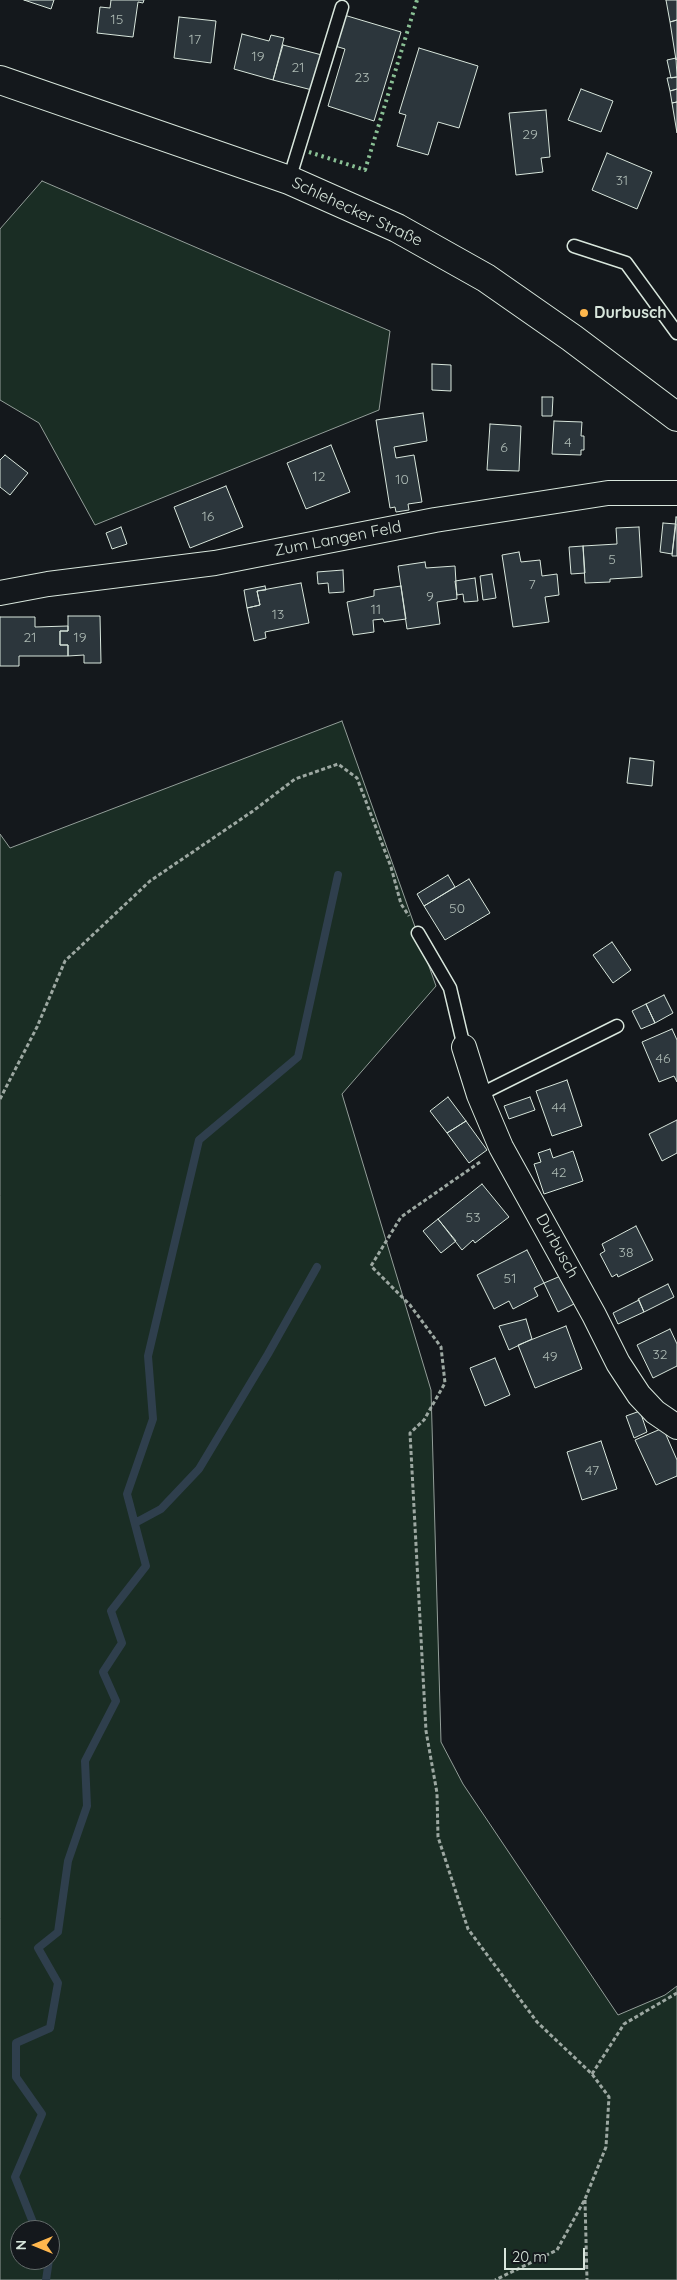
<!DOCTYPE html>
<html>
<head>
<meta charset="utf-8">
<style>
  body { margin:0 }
  #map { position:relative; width:677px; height:2280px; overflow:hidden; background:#14181c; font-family:Quicksand,sans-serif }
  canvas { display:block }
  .north { position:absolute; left:10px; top:2220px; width:50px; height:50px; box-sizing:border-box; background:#14181c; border:1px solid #626a69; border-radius:50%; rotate:270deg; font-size:14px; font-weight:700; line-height:20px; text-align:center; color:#d8e6dc }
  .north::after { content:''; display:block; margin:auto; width:18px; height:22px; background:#ffb74d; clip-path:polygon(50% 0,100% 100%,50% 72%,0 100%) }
  .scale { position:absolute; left:504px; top:2248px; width:81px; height:22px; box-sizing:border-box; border:2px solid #d8e6dc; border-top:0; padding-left:6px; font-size:15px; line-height:18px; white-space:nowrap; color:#d8e6dc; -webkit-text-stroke:4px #14181c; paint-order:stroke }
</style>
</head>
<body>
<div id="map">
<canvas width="677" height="2280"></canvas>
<div class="north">N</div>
<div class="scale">20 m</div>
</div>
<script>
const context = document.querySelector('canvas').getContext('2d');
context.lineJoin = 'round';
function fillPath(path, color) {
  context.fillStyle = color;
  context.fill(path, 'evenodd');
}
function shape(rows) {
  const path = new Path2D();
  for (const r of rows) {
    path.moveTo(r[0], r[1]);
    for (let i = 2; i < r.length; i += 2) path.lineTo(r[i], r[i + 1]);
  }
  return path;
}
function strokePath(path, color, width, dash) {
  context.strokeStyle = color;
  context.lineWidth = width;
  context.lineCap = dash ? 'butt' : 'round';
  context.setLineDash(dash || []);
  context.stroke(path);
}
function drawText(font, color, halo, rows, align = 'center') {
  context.font = font + ' Quicksand,sans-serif';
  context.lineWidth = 4;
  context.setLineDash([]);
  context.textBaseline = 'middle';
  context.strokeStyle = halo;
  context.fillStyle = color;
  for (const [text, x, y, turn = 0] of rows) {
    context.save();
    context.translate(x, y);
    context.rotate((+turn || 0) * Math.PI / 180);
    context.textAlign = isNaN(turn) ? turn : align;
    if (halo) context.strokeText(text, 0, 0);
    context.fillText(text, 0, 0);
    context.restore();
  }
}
const green = shape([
  [42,181,390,331,379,410,95,525,39,423,0,400,0,229,42,181],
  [342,721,436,986,342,1094,431,1390,441,1742,463,1784,618,2015,665,1995,677,1986,677,2280,0,2280,0,834,10,848,342,721],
  [20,2230,50,2230,50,2260,20,2260,20,2230]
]);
const stream = shape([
  [135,1523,161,1509,199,1469,268,1354,317,1267],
  [36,2230,15,2177,42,2114,16,2077,16,2043,50,2028,58,1983,38,1948,58,1932,68,1861,87,1806,85,1761,116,1701,103,1672,122,1643,111,1611,146,1566,127,1494,153,1419,148,1356,199,1140,298,1057,338,875],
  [46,2280,49,2260]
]);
const building = shape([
  [24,0,54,0,51,9,24,0],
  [111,0,144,0,143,3,138,2,133,37,97,33,100,7,110,8,111,0],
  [666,0,677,0,677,20,670,22,666,0],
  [344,15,401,32,374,121,328,106,345,49,335,46,344,15],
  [179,17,216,21,211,63,174,58,179,17],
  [677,20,677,59,676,60,670,22,677,20],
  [242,34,269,41,271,35,284,38,273,80,234,69,242,34],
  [283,45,322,55,312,90,273,80,283,45],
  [419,48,478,66,459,128,438,122,428,155,397,146,406,115,399,113,419,48],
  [676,58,677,77,671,78,667,60,676,58],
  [677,77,677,89,670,91,667,78,677,77],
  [581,89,613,101,601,132,568,120,581,89],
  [677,89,677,102,672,103,670,91,677,89],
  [677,102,677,133,672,103,677,102],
  [546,110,550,157,541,158,543,172,516,175,509,113,546,110],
  [607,153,652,172,637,209,592,190,607,153],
  [432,364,451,365,451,391,432,390,432,364],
  [542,397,553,397,552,416,542,416,542,397],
  [423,413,427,441,394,447,396,458,414,455,422,502,408,504,409,510,396,512,395,507,390,508,376,420,423,413],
  [554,421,582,422,581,436,584,436,584,450,581,450,581,455,552,454,554,421],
  [490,424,521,426,519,471,487,470,490,424],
  [331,445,350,492,306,509,287,463,331,445],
  [5,455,28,473,10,495,0,487,0,460,5,455],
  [226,486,243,527,190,548,174,507,226,486],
  [676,517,677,517,677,556,672,556,676,517],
  [663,523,676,524,672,554,660,552,663,523],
  [121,527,127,544,112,549,106,533,121,527],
  [639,527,642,577,610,579,610,582,585,583,583,546,617,544,616,528,639,527],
  [583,546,585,573,571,574,569,547,583,546],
  [519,552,521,562,540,560,542,576,557,574,559,595,545,597,549,622,513,627,502,555,519,552],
  [425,562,426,568,455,566,457,599,437,602,440,624,407,629,398,566,425,562],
  [343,570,344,592,329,593,328,583,318,584,317,572,343,570],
  [492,574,496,598,483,600,480,576,492,574],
  [475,578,478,601,464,602,463,594,457,595,455,581,475,578],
  [301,583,309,623,265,632,266,638,254,641,247,608,260,605,257,591,301,583],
  [265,586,266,590,257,591,260,605,247,608,244,590,265,586],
  [401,586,406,619,384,622,383,619,373,620,374,632,353,635,347,602,374,596,374,590,401,586],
  [68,616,100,616,101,663,84,663,84,655,68,656,68,645,60,645,60,631,68,631,68,616],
  [0,617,35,617,35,627,68,626,68,631,60,631,60,645,68,645,68,656,19,656,19,666,0,666,0,617],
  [630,758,654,761,652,786,627,783,630,758],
  [448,875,455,887,424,906,417,894,448,875],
  [469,879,490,913,445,940,424,906,469,879],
  [612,942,631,970,613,983,593,955,612,942],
  [664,995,673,1013,655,1023,646,1004,664,995],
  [646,1004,655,1023,641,1029,632,1011,646,1004],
  [672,1029,677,1040,677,1082,674,1076,659,1082,642,1042,672,1029],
  [567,1080,582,1126,552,1136,536,1091,567,1080],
  [448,1097,466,1121,447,1133,430,1111,448,1097],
  [530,1097,535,1110,509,1119,504,1106,530,1097],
  [677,1120,677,1153,662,1161,649,1134,677,1120],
  [466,1121,487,1150,469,1163,447,1133,466,1121],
  [550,1149,553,1158,573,1151,583,1181,544,1194,534,1164,541,1162,538,1153,550,1149],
  [482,1184,509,1217,475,1243,473,1240,462,1250,438,1219,482,1184],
  [438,1219,456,1241,441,1253,423,1231,438,1219],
  [636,1226,653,1260,618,1277,617,1274,612,1277,600,1254,605,1251,602,1244,636,1226],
  [527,1250,544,1283,534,1288,538,1296,513,1309,509,1301,494,1309,477,1275,527,1250],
  [563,1275,576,1303,558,1312,544,1283,563,1275],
  [668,1284,674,1297,644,1312,638,1299,668,1284],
  [639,1300,644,1312,618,1324,613,1313,639,1300],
  [526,1319,532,1339,509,1350,499,1326,526,1319],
  [566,1326,582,1369,535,1388,518,1345,566,1326],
  [670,1329,677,1344,677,1366,653,1378,637,1345,670,1329],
  [495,1358,510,1395,485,1406,470,1368,495,1358],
  [640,1411,647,1432,634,1438,626,1416,640,1411],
  [663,1428,677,1460,677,1476,656,1485,635,1440,663,1428],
  [601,1441,617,1489,582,1500,567,1452,601,1441]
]);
const path = shape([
  [0,1099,37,1027,65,961,150,881,253,811,295,779,338,764,357,778,391,867,401,904,409,916],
  [480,1162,401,1217,371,1266,410,1305,441,1347,445,1383,424,1420,410,1433,426,1731,437,1793,438,1837,468,1929,537,2022,592,2074,609,2097,606,2147,585,2199,557,2250,495,2280],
  [592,2074,624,2024,677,1993],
  [585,2200,587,2280]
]);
const service = shape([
  [289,180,342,7],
  [574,246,626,263,677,333],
  [418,933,450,988,464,1047],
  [479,1095,617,1026]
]);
const minor = shape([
  [0,593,48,584,215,563,435,520,608,493,677,493],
  [464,1047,479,1095,501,1147,594,1315,618,1363,639,1395,655,1412,677,1427]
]);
const secondary = shape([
  [0,80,289,180,397,228,486,278,572,338,677,417]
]);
const hedge = shape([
  [309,152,365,170,417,0]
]);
const markers = [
  [584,313,5,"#ffb74d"]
];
const numberNames = [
  ["15",117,20],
  ["17",195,40],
  ["19",258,57],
  ["21",298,68],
  ["23",362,78],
  ["29",530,135],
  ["31",622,181],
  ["4",568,443],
  ["6",504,448],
  ["12",319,477],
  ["10",402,480],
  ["16",208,517],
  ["5",612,560],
  ["7",532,585],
  ["9",430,597],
  ["11",376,610],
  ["13",278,615],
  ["21",30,638],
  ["19",80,638],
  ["50",457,909],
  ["46",663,1059],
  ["44",559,1108],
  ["42",559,1173],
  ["53",473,1218],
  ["38",626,1253],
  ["51",510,1279],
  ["32",660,1355],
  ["49",550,1357],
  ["47",592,1471]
];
const streetNames = [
  ["Schlehecker Straße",357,212,25],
  ["Zum Langen Feld",338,539,-11],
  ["Durbusch",557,1246,61]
];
const poiNames = [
  ["Durbusch",594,313]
];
fillPath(green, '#1a2d24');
strokePath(green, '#939e99', 1);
strokePath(stream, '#2f3f4d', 8);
fillPath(building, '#2c363c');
strokePath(building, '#d8e6dc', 1);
strokePath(service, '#d8e6dc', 15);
strokePath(minor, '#d8e6dc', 26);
strokePath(secondary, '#d8e6dc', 30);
strokePath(path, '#9da8a2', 3, [4, 2.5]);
strokePath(service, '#14181c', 12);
strokePath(minor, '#14181c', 24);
strokePath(secondary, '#14181c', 28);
strokePath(hedge, '#8ac095', 4, [2.5, 4]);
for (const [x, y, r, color] of markers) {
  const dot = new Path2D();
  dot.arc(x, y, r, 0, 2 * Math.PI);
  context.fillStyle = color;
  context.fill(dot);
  strokePath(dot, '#14181c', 2);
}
drawText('14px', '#adbab4', null, numberNames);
drawText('16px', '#d8e6dc', '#14181c', streetNames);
drawText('bold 16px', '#d8e6dc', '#14181c', poiNames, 'left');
</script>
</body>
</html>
